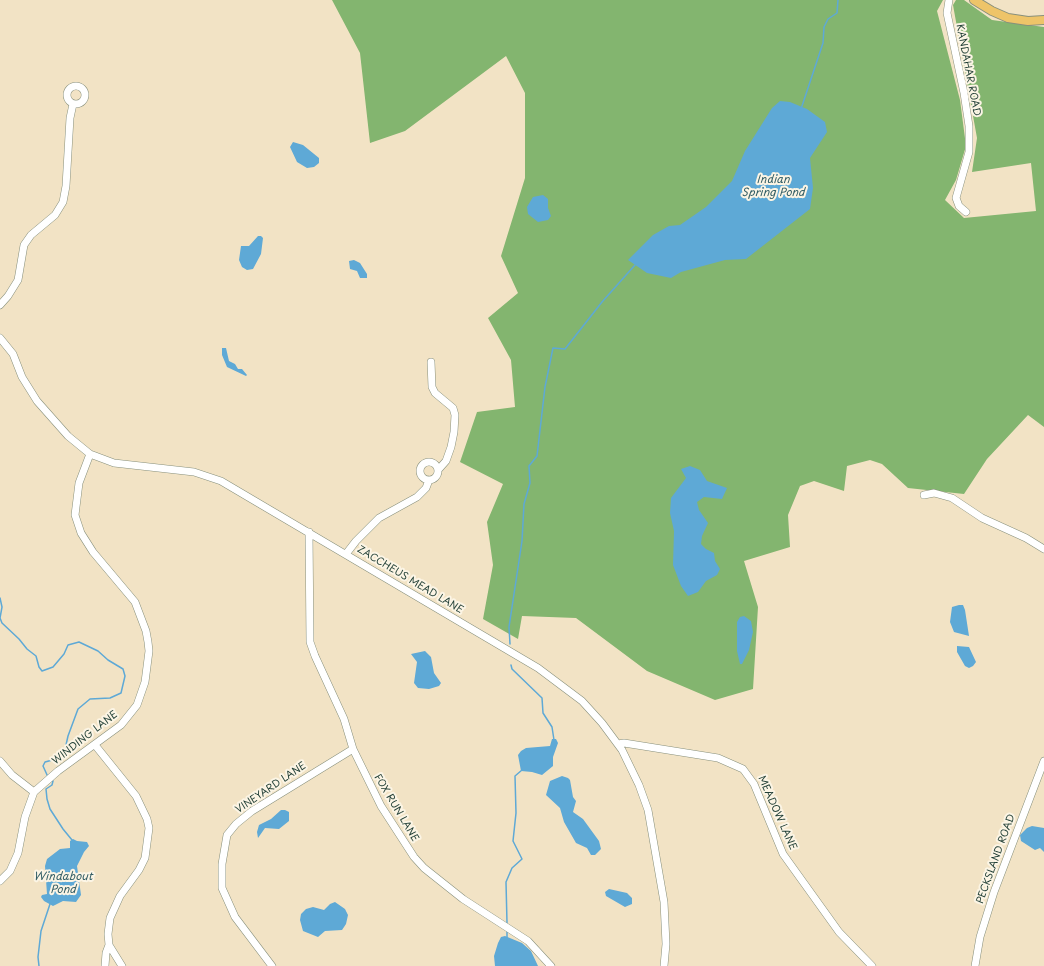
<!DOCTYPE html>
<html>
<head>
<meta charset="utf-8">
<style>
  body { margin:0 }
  canvas { display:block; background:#f2e3c5 }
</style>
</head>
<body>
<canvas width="1044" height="966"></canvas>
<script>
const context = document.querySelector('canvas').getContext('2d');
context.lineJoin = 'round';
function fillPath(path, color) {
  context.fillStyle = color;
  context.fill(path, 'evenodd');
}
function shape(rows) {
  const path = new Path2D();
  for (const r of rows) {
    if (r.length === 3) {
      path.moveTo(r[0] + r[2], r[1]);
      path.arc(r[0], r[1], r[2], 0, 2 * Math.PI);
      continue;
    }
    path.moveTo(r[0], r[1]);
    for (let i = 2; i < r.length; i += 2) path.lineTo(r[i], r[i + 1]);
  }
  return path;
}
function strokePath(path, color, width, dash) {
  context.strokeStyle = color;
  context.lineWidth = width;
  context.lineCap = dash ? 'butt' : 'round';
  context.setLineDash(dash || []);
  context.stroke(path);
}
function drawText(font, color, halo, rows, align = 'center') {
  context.font = font + ' "Playpen Sans",sans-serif';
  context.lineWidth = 4;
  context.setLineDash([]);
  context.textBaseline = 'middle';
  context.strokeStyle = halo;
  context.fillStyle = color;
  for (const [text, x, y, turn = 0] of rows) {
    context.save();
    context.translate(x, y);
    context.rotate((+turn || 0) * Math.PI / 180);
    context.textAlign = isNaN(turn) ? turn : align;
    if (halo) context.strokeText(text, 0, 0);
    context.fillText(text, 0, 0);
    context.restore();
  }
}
const forest = shape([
  [332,0,943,0,937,11,960,100,966,146,956,180,945,200,964,218,1036,211,1031,163,972,172,977,138,953,5,956,0,964,0,992,20,1044,27,1044,427,1028,415,987,459,964,494,908,488,882,464,870,460,847,466,844,491,814,481,800,486,788,515,790,547,744,561,758,607,753,689,715,700,647,671,576,618,522,616,518,639,483,619,493,565,487,522,503,484,460,462,477,412,515,407,511,360,488,318,518,293,501,256,525,178,525,93,506,56,405,131,370,143,360,53]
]);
const water = shape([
  [780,101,790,102,807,109,825,122,827,132,810,158,813,188,810,209,746,259,725,260,681,272,671,278,647,273,628,260,653,235,669,226,680,225,706,207,732,181,745,151,772,108],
  [293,142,303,145,319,158,319,163,314,167,307,168,297,162,290,147],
  [543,195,548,199,548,208,551,216,548,220,538,222,528,214,527,207,533,197],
  [258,236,261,236,263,238,261,254,253,269,247,270,242,267,239,260,241,246,249,246],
  [354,260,360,263,367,274,367,278,360,278,357,271,350,269,349,261],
  [222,348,226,348,229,361,235,364,238,369,242,369,247,375,246,376,227,367,222,355],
  [690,466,700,470,707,481,727,488,722,499,704,497,697,502,699,510,708,523,702,536,701,544,706,549,714,553,715,561,720,569,717,575,706,581,698,592,688,596,681,586,673,565,674,531,670,513,671,498,686,478,681,469],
  [959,605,963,605,965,610,969,636,954,632,950,622,952,607],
  [744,616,751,621,753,632,749,650,742,664,740,664,737,651,737,622,740,617],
  [957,646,969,647,976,662,973,666,969,668,965,666,957,652],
  [425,651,431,657,434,673,441,683,439,686,429,689,418,688,414,683,417,662,411,654],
  [552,739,556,739,558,743,553,757,553,766,542,775,532,772,521,771,518,755,521,751,526,748,550,746],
  [562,776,568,778,570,780,573,797,576,801,573,812,583,819,599,841,601,849,595,855,591,855,587,848,576,843,564,822,560,808,546,795,550,781],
  [281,810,285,810,289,812,289,821,279,829,265,828,258,838,257,832,259,825,271,819],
  [1032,826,1044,828,1044,852,1040,848,1035,850,1021,841,1020,835,1027,828],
  [73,839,77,841,87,842,89,846,84,852,77,866,81,895,76,902,63,901,53,906,44,901,41,897,42,895,47,894,45,866,47,859,60,849,70,848,70,841],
  [609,889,627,893,632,898,632,904,625,907,606,896,605,892],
  [335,902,345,909,348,915,346,924,342,930,325,931,318,937,303,931,300,920,301,914,306,909,313,907,324,910,330,904],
  [505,936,522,943,531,951,538,966,495,966,494,956,498,943,501,937]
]);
const stream = shape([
  [801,109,823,43,824,27,828,19,837,13,838,0],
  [0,598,2,607,0,618,2,623,19,639,27,649,36,656,39,667,42,671,53,667,64,654,68,645,79,642,98,651,108,660,123,669,125,676,121,693,110,698,90,699,78,709,68,736,64,754,60,758,45,762,43,766,48,777],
  [510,644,509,627,522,541,524,504,530,483,529,466,537,456,545,387,553,348,565,349,602,302,635,265],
  [511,665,512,669,542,698,543,713,552,727,554,740],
  [51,780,53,781,52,785,46,789,47,799,50,809,63,829,72,840],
  [507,923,506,882,512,868,522,859,513,841,516,813,515,776,522,770],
  [507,929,507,937],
  [39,966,38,957,41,931,50,904]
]);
const minor = shape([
  [949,0,947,13,964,93,969,126,969,152,956,198,959,206,966,212],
  [76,95,9],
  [0,305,8,296,18,280,24,245,31,235,55,215,63,202,66,186,70,118,73,104],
  [0,338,13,354,22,377,37,401,68,436,90,454,114,463,194,472,221,481,538,668,582,701,602,723,622,750,639,785,648,810,664,902,666,944,664,966],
  [431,362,432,387,435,393,453,408,455,415,454,432,451,447,446,461,438,470],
  [429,471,9],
  [924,495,934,493,952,498,982,518,1026,538,1044,549],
  [309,532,310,642,315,656,344,719,353,749,381,806,414,857,424,868,463,899,528,941,551,966],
  [346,554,356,541,379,518,417,497,426,488,429,480],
  [618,744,624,743,718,758,743,769,754,784,783,854,839,932,872,966],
  [95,745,136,796,147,819,149,828,145,858,139,870,120,896,110,918,108,934,109,945,122,966],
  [0,761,12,775,34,792],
  [0,881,10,871,18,853,25,817,34,792,58,771,121,725,137,705,145,682,149,651,148,642,146,631,135,602,93,552,81,533,75,515,79,483,90,454],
  [105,966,106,953,109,945],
  [272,966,235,917,222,888,222,864,227,835,236,824,252,811,353,749],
  [975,966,980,937,994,892,1044,761]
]);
const major = shape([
  [974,0,992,11,1008,18,1028,21,1044,20]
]);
const streetNames = [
  ["KANDAHAR ROAD",968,70,79],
  ["ZACCHEUS MEAD LANE",410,580,31],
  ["WINDING LANE",85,738,-38],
  ["VINEYARD LANE",271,788,-34],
  ["FOX RUN LANE",396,808,59],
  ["MEADOW LANE",777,813,66],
  ["PECKSLAND ROAD",996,859,-70]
];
const waterNames = [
  ["Indian",773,180],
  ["Spring Pond",773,193],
  ["Windabout",63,877],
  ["Pond",63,890]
];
fillPath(forest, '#83b56f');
fillPath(water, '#5ea9d6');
strokePath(stream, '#5ea9d6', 1.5);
strokePath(minor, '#88907c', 8);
strokePath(major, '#88907c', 10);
strokePath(minor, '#fff', 7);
strokePath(major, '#eec469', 8);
drawText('10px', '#1f3d34', '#fcf5e5', streetNames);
drawText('italic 11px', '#325d65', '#fcf5e5', waterNames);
</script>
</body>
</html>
